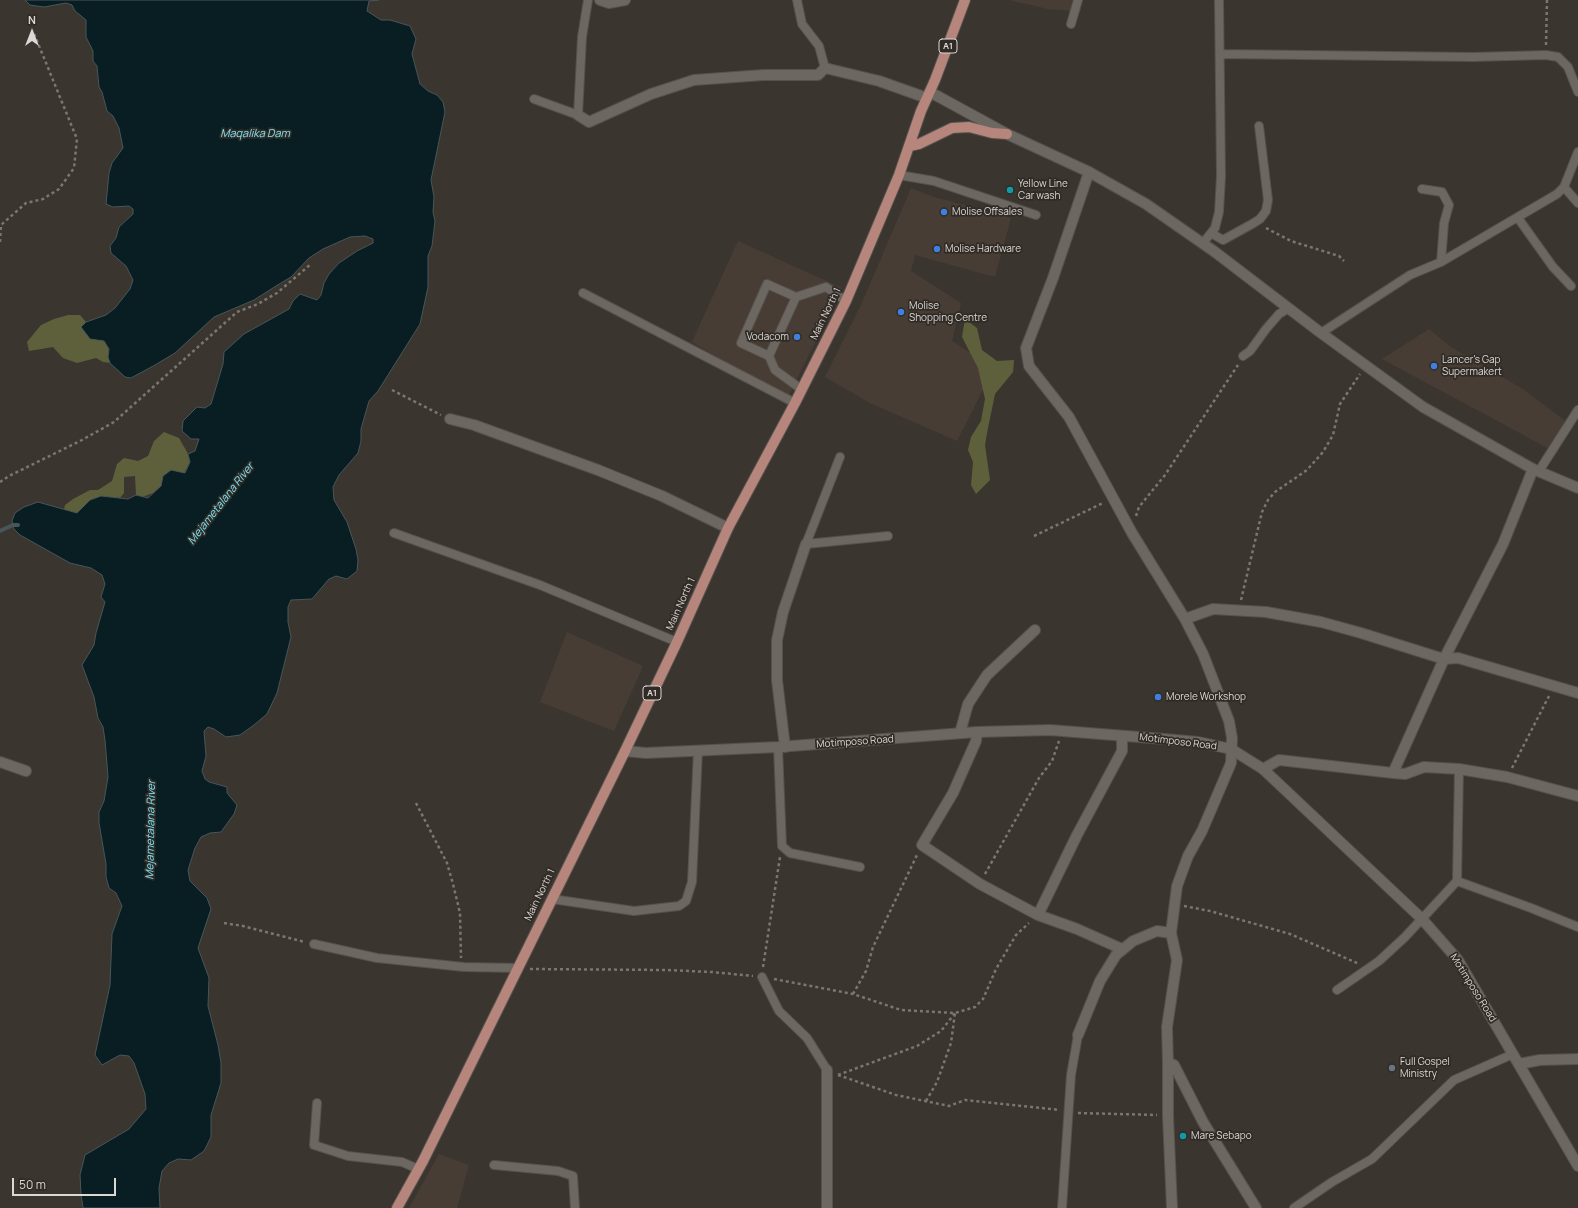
<!DOCTYPE html>
<html>
<head>
<meta charset="utf-8">
<style>
  body { margin:0 }
  #map { position:relative; width:1578px; height:1208px; overflow:hidden; background:#3b3530; font-family:Manrope,sans-serif }
  canvas { display:block }
  .north { position:absolute; left:12px; top:12px; width:40px; height:40px; -webkit-text-stroke:3px #312b26; paint-order:stroke; rotate:0deg; font-size:11px; font-weight:700; line-height:16px; text-align:center; color:#dcd8d5 }
  .north::after { content:''; display:block; margin:auto; width:14px; height:18px; background:#dcd8d5; clip-path:polygon(50% 0,100% 100%,50% 72%,0 100%) }
  .scale { position:absolute; left:12px; top:1178px; width:104px; height:18px; box-sizing:border-box; border:2px solid #dcd8d5; border-top:0; padding-left:5px; font-size:12px; line-height:14px; white-space:nowrap; color:#dcd8d5; -webkit-text-stroke:3px #312b26; paint-order:stroke }
</style>
</head>
<body>
<div id="map">
<canvas width="1578" height="1208"></canvas>
<div class="north">N</div>
<div class="scale">50 m</div>
</div>
<script>
const context = document.querySelector('canvas').getContext('2d');
context.lineJoin = 'round';
function fillPath(path, color) {
  context.fillStyle = color;
  context.fill(path, 'evenodd');
}
function shape(rows) {
  const path = new Path2D();
  for (const r of rows) {
    path.moveTo(r[0], r[1]);
    for (let i = 2; i < r.length; i += 2) path.lineTo(r[i], r[i + 1]);
  }
  return path;
}
function strokePath(path, color, width, dash) {
  context.strokeStyle = color;
  context.lineWidth = width;
  context.lineCap = dash ? 'butt' : 'round';
  context.setLineDash(dash || []);
  context.stroke(path);
}
function drawText(font, color, halo, rows, align = 'center') {
  context.font = font + ' Manrope,sans-serif';
  context.lineWidth = 3.5;
  context.setLineDash([]);
  context.textBaseline = 'middle';
  context.strokeStyle = halo;
  context.fillStyle = color;
  for (const [text, x, y, turn = 0] of rows) {
    context.save();
    context.translate(x, y);
    context.rotate((+turn || 0) * Math.PI / 180);
    context.textAlign = isNaN(turn) ? turn : align;
    if (halo) context.strokeText(text, 0, 0);
    context.fillText(text, 0, 0);
    context.restore();
  }
}
const built = shape([
  [1009,0,1076,0,1073,11,1048,9],
  [911,188,931,196,1011,218,995,277,915,255,911,271,961,303,952,341,994,368,957,441,870,403,825,377,861,305],
  [738,241,842,288,787,399,692,342],
  [1429,329,1451,347,1523,389,1572,426,1557,453,1382,359],
  [567,632,643,666,614,731,540,702],
  [439,1154,469,1165,457,1208,409,1208]
]);
const green = shape([
  [68,315,80,315,86,322,81,327,104,341,109,349,108,357,110,363,103,362,96,358,77,363,63,358,53,347,29,351,27,342,41,325,54,319],
  [965,319,977,328,982,350,997,361,1014,360,1013,372,995,394,987,433,985,445,990,480,976,494,971,485,973,462,968,450,971,437,981,421,985,399,978,368,962,337],
  [164,432,179,438,187,452,190,462,184,473,163,476,161,486,153,493,142,497,136,495,135,476,124,477,124,493,120,498,101,496,77,513,64,510,65,505,73,499,90,490,98,490,112,481,117,464,124,458,138,461,148,456,154,441]
]);
const water = shape([
  [25,0,379,0,369,1,367,11,381,20,390,20,410,26,416,39,412,54,420,84,428,91,437,95,443,102,445,112,431,180,434,197,433,212,435,221,432,246,428,256,428,287,420,324,378,391,369,401,361,429,361,441,358,453,339,475,333,487,334,500,347,522,356,549,358,560,357,571,347,579,336,576,329,579,312,599,291,600,288,607,288,622,291,637,277,693,267,714,254,725,240,735,226,737,214,729,208,727,204,731,206,756,202,771,205,779,209,782,227,787,227,793,237,805,234,814,221,832,210,833,201,837,195,848,188,870,190,881,207,898,211,909,198,948,209,978,208,1006,218,1045,221,1063,221,1083,211,1115,211,1137,204,1151,191,1160,178,1159,169,1163,162,1171,159,1188,160,1208,83,1208,81,1194,80,1175,85,1155,129,1129,146,1109,145,1094,134,1063,129,1056,120,1055,102,1065,95,1055,110,985,112,934,122,906,116,893,109,888,106,877,106,864,99,823,99,812,104,801,108,777,105,740,103,727,98,718,94,697,82,665,94,645,96,633,105,602,101,597,105,584,102,575,91,568,70,563,20,535,14,529,12,521,15,513,24,507,38,502,77,513,90,500,101,496,128,499,136,495,148,498,161,486,163,476,171,470,185,473,190,462,188,454,195,451,199,439,191,439,182,431,183,421,197,407,205,408,211,404,223,364,224,352,244,334,289,309,293,301,300,294,317,300,321,295,324,283,329,274,339,263,357,251,373,243,373,239,365,236,350,237,323,249,309,258,291,277,276,286,254,300,214,317,175,353,155,365,131,378,125,377,110,363,108,357,109,349,104,341,90,339,81,327,86,322,106,315,115,308,130,289,133,280,126,266,111,253,110,246,116,238,119,227,133,214,133,209,129,206,113,207,106,204,109,173,112,163,123,148,119,128,113,116,107,111,102,92,99,87,97,66,93,61,93,51,86,37,86,20,75,11,72,5,66,3,44,7,30,5,25,0]
]);
const stream = shape([
  [0,531,13,525,18,525]
]);
const path = shape([
  [1546,45,1547,0],
  [1266,228,1291,241,1339,256,1344,261],
  [0,242,1,225,26,203,43,199,59,189,74,168,77,139,33,31],
  [392,390,441,415],
  [0,482,9,476,82,440,114,422,237,312,258,304,277,293,311,264],
  [1136,516,1139,507,1165,475,1238,365],
  [1034,536,1103,503],
  [1241,600,1262,512,1268,500,1275,492,1307,470,1323,452,1333,435,1340,404,1360,374],
  [1512,768,1549,696],
  [416,803,447,863,453,884,460,913,461,958],
  [985,874,1039,778,1052,761,1059,741],
  [1184,906,1210,911,1290,934,1357,963],
  [224,923,243,926,305,942],
  [763,967,780,857],
  [530,969,666,970,712,972,753,976],
  [774,979,853,994,901,1010,955,1013,975,1007,983,999,996,969,1016,935,1029,923],
  [853,994,866,971,873,947,917,855],
  [838,1075,896,1095,949,1106,965,1100,1060,1110],
  [838,1075,917,1046,941,1031,955,1013],
  [926,1101,937,1082,951,1043,955,1013],
  [1078,1113,1157,1115]
]);
const service = shape([
  [797,0,802,24,819,46,825,68],
  [1071,24,1078,0],
  [1221,54,1473,57,1546,55,1558,57,1568,67,1578,92],
  [534,99,578,115,582,37,588,0],
  [899,175,934,181,1036,215],
  [1564,187,1578,203],
  [1422,189,1442,192,1449,205,1444,223,1441,262],
  [1518,218,1553,267,1571,286],
  [1211,233,1223,240,1252,224,1260,219,1266,211,1268,200,1259,126],
  [1203,243,1215,228,1219,212,1221,176,1219,0],
  [583,293,795,403],
  [1321,333,1410,275,1441,262,1557,194,1564,187,1578,152],
  [769,356,741,343,767,284,796,297],
  [1243,356,1250,351,1266,329,1279,314,1289,308],
  [801,389,775,370,769,356,796,297,826,287,846,301],
  [840,457,806,544,888,536],
  [1539,471,1578,410],
  [394,533,540,585,677,642],
  [778,747,782,846,790,853,860,867],
  [1457,881,1531,908,1578,927],
  [552,899,634,911,679,906,686,901,692,882,698,750],
  [314,944,377,958,464,967,518,968],
  [762,977,779,1011,807,1038,827,1070],
  [1337,990,1379,961,1405,937,1457,881,1459,769],
  [317,1103,314,1145,348,1156,402,1162,418,1169],
  [494,1165,558,1171,573,1176,575,1208],
  [1062,1208,1071,1075,1078,1035],
  [1294,1208,1332,1182,1372,1159,1454,1080,1513,1054]
]);
const minor = shape([
  [600,0,609,3,625,0],
  [578,115,589,122,651,94,694,80,763,75,818,75,825,68,879,81,927,98],
  [1089,172,1053,278,1026,348,1029,366,1069,417,1132,533,1185,619,1203,654,1229,721,1232,738,1231,763,1202,831,1188,856,1177,886,1171,933,1177,960,1167,1027,1168,1063,1174,1065,1203,1122,1256,1208],
  [450,419,474,425,598,470,662,496,728,528],
  [1185,619,1213,609,1266,612,1321,622,1361,633,1431,655,1444,659,1458,658,1578,693],
  [977,732,976,741,953,793,922,845,980,884,1038,915,1077,929,1122,949],
  [960,733,968,704,987,675,1035,630],
  [785,747,777,680,777,640,783,612,806,544],
  [0,762,26,771],
  [1263,769,1279,760,1393,773,1405,774,1424,767,1459,769,1507,777,1578,796],
  [1393,773,1444,659,1503,544,1533,469],
  [1038,915,1077,835,1122,751,1122,736],
  [1078,1035,1100,981,1116,955,1133,941,1157,931,1171,933],
  [1168,1063,1168,1116,1172,1208],
  [1519,1064,1540,1060,1578,1059],
  [827,1208,827,1070]
]);
const tertiary = shape([
  [625,751,646,753,778,747,977,732,1050,730,1164,739,1198,742,1231,749,1263,769,1422,919,1458,960,1578,1166]
]);
const secondary = shape([
  [930,92,1007,134,1089,172,1146,204,1215,252,1321,333,1423,407,1533,469,1578,488]
]);
const primary = shape([
  [910,146,919,144,952,128,969,127,992,133,1007,134],
  [397,1208,423,1161,625,751,677,642,728,528,795,403,846,301,899,175,921,111,935,80,965,0]
]);
const markers = [
  [1010,190,4,"#0f9aa8"],
  [944,212,4,"#3f7fe0"],
  [937,249,4,"#3f7fe0"],
  [901,312,4,"#3f7fe0"],
  [797,337,4,"#3f7fe0"],
  [1434,366,4,"#3f7fe0"],
  [1158,697,4,"#3f7fe0"],
  [1392,1068,4,"#6b7280"],
  [1183,1136,4,"#0f9aa8"]
];
const shields = [
  [948,46,18],
  [652,693,18]
];
const shieldNames = [
  ["A1",948,46],
  ["A1",652,693]
];
const poiNames = [
  ["Yellow Line",1018,184],
  ["Car wash",1018,196],
  ["Molise Offsales",952,212],
  ["Molise Hardware",945,249],
  ["Molise",909,306],
  ["Shopping Centre",909,318],
  ["Vodacom",789,337,"right"],
  ["Lancer's Gap",1442,360],
  ["Supermakert",1442,372],
  ["Morele Workshop",1166,697],
  ["Full Gospel",1400,1062],
  ["Ministry",1400,1074],
  ["Mare Sebapo",1191,1136]
];
const streetNames = [
  ["Main North 1",826,314,-64],
  ["Main North 1",681,604,-66],
  ["Motimposo Road",855,742,-4],
  ["Motimposo Road",1178,742,7],
  ["Main North 1",540,895,-64],
  ["Motimposo Road",1473,988,58]
];
const waterNames = [
  ["Maqalika Dam",255,134],
  ["Mejametalana River",221,504,-52],
  ["Mejametalana River",151,830,-89]
];
fillPath(built, '#483d34');
fillPath(green, '#5e603c');
fillPath(water, '#091e22');
strokePath(water, '#485658', 1);
strokePath(stream, '#485658', 4);
strokePath(service, '#56514d', 10);
strokePath(minor, '#56514d', 12);
strokePath(tertiary, '#56514d', 12);
strokePath(secondary, '#56514d', 12);
strokePath(primary, '#56514d', 12);
strokePath(path, '#7b7671', 2.5, [3, 3]);
strokePath(service, '#6d6761', 8);
strokePath(minor, '#6d6761', 10);
strokePath(tertiary, '#6d6761', 10);
strokePath(secondary, '#6d6761', 10);
strokePath(primary, '#b6857b', 10);
for (const [x, y, r, color] of markers) {
  const dot = new Path2D();
  dot.arc(x, y, r, 0, 2 * Math.PI);
  context.fillStyle = color;
  context.fill(dot);
  strokePath(dot, '#312b26', 1.5);
}
for (const [x, y, w] of shields) {
  const box = new Path2D();
  box.roundRect(x - w / 2, y - 7, w, 14, 3);
  context.fillStyle = '#312b26';
  context.fill(box);
  strokePath(box, '#dcd8d5', 1);
}
drawText('bold 9px', '#dcd8d5', null, shieldNames);
drawText('10px', '#dcd8d5', '#312b26', poiNames, 'left');
drawText('10px', '#dcd8d5', '#312b26', streetNames);
drawText('italic 11px', '#79e2f5', '#312b26', waterNames);
</script>
</body>
</html>
